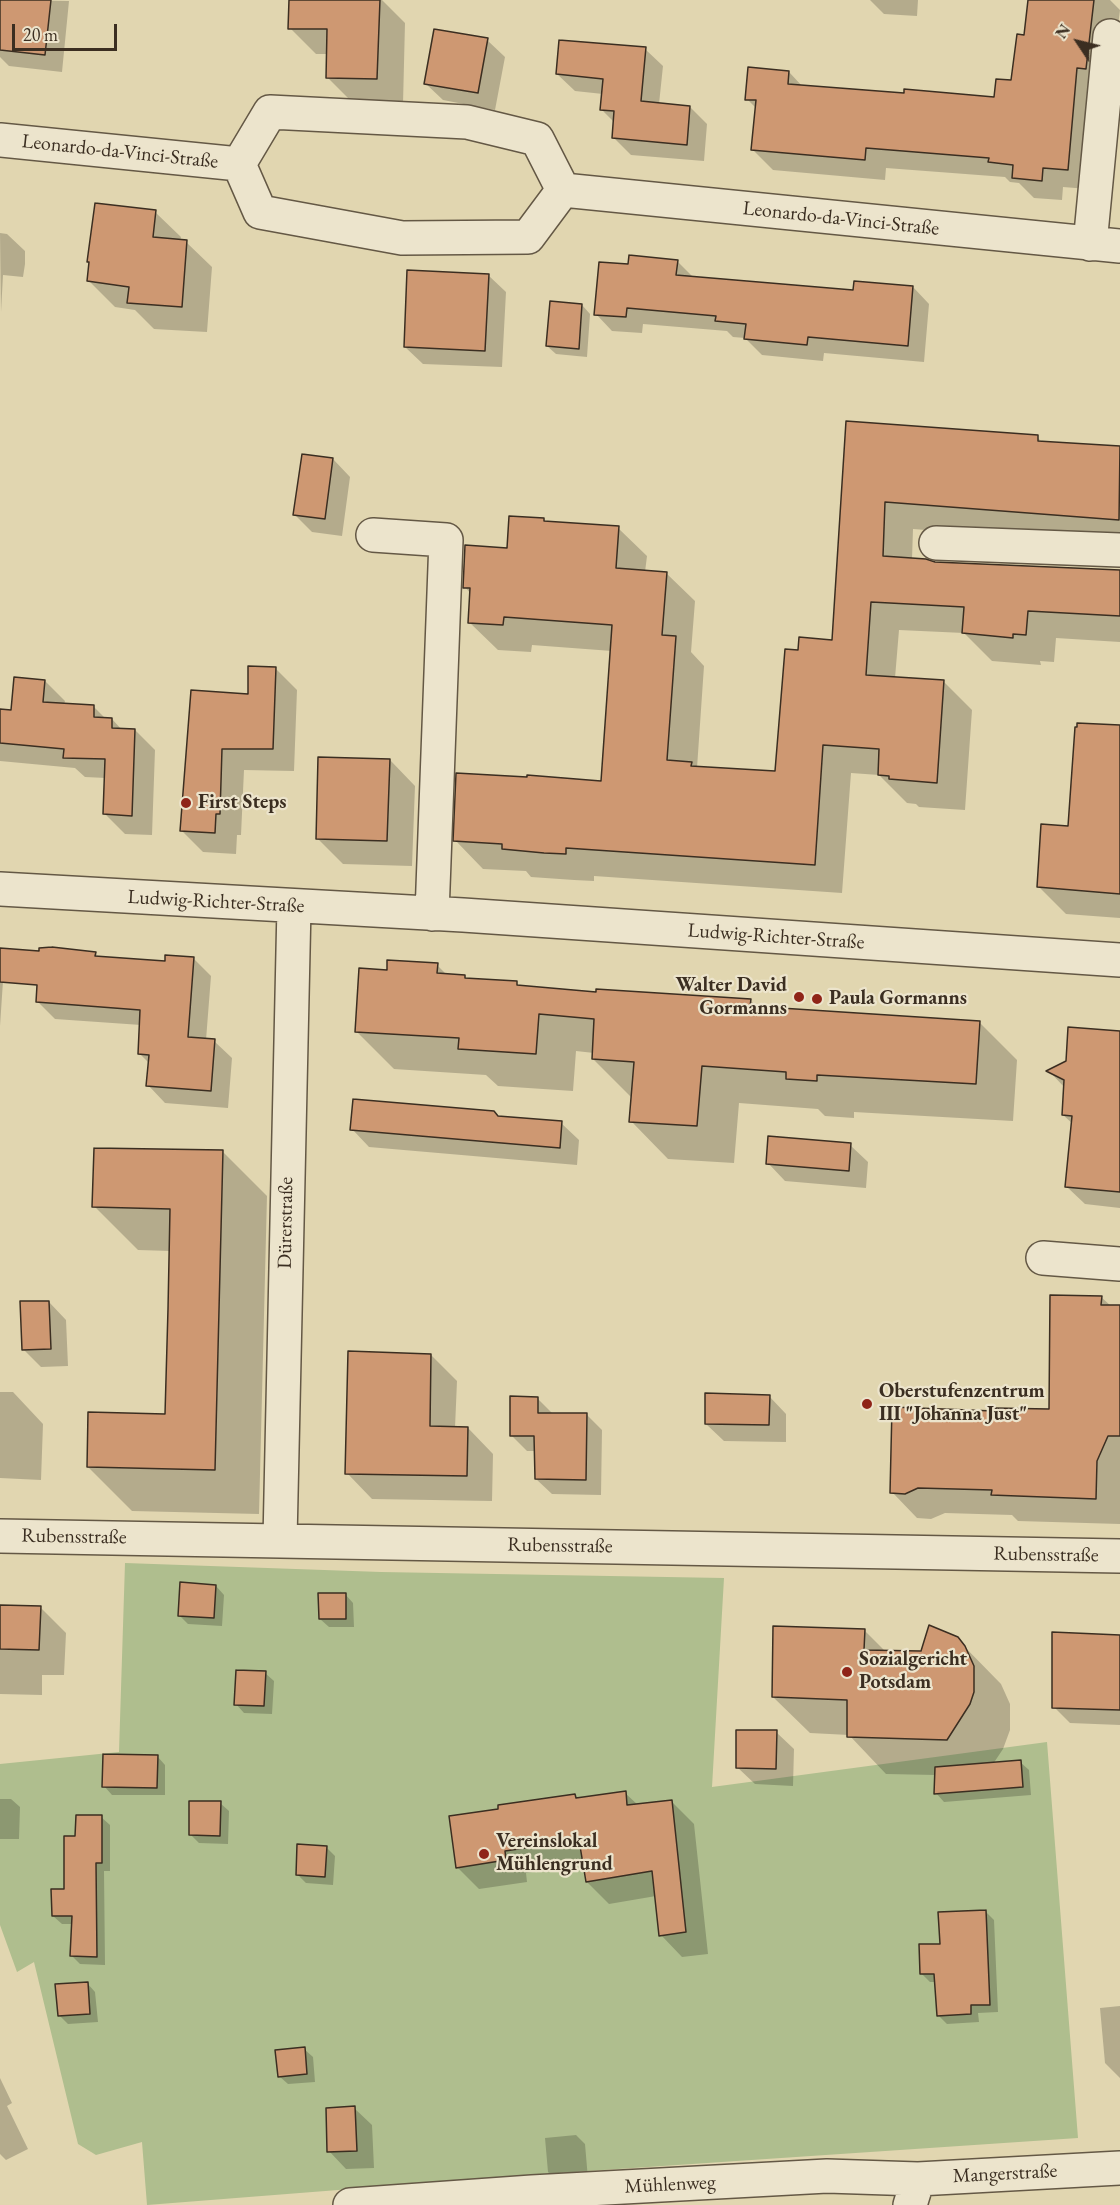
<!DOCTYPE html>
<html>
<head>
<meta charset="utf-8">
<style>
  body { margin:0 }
  #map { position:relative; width:1120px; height:2205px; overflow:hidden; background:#e1d6b0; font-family:"EB Garamond",serif }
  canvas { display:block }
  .north { position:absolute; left:1048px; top:12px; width:60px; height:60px; -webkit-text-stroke:4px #ece4cc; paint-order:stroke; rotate:305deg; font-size:16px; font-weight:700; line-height:24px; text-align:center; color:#3b2e21 }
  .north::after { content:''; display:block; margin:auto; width:21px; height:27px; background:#3b2e21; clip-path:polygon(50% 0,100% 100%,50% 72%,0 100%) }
  .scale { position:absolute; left:12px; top:24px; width:105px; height:27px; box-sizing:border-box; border:3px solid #3b2e21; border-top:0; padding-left:8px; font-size:18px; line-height:21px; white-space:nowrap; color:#3b2e21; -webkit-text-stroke:4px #ece4cc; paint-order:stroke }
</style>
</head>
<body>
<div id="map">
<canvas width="1120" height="2205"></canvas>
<div class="north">N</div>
<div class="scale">20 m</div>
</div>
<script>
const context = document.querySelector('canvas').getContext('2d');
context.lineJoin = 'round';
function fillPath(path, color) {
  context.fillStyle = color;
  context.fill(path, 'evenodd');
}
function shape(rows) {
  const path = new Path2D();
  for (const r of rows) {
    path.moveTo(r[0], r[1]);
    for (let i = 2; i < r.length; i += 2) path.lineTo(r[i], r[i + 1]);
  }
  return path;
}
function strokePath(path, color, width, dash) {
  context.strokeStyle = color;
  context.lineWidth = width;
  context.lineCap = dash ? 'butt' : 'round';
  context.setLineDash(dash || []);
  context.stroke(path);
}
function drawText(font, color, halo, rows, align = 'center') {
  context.font = font + ' "EB Garamond",serif';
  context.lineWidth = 4.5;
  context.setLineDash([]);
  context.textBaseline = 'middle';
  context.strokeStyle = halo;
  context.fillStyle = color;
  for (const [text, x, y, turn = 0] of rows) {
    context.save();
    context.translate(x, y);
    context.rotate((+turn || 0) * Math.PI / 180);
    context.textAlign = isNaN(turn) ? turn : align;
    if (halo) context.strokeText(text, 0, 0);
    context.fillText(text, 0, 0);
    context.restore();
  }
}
const green = shape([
  [125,1563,381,1572,724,1578,712,1787,1047,1742,1078,2138,529,2175,147,2205,142,2142,96,2155,78,2144,34,1962,17,1972,0,1925,0,1764,119,1752]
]);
const shadow = shape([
  [0,0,69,1,62,72,9,66,0,57],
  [291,0,382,0,405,23,403,104,353,103,327,77,328,54,316,54,290,28],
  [870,0,918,0,917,16,884,14],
  [1030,0,1110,0,1120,10,1117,34,1088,189,1063,187,1062,200,1034,198,1019,183,1010,182,1005,177,886,168,885,180,773,170,753,150,757,109,747,99,789,72,803,87,996,99,1012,82,1025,36],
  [487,40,505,57,495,110,443,100,425,83],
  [645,49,663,66,659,104,690,107,707,124,704,161,631,155,614,138,615,123,602,110,603,94,575,91,557,74],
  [155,212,181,237,180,241,186,242,212,267,207,332,154,329,135,310,115,307,89,281],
  [0,233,7,234,25,251,25,264,23,277,3,275,1,312],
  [677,261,694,278,854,292,913,287,929,304,924,362,824,353,823,361,762,355,745,338,733,337,727,331,643,324,642,333,612,331,596,314,629,266],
  [488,275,506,292,502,367,423,364,405,347],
  [582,305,590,314,587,357,556,354,547,346],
  [847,423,1037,437,1043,443,1120,448,1120,545,913,529,912,559,935,563,1120,572,1120,642,1056,638,1054,662,1040,661,1041,665,992,661,964,633,899,630,895,678,944,682,972,710,965,810,919,807,916,804,907,803,879,775,851,773,842,893,594,876,594,881,574,880,531,877,526,871,483,869,455,840,603,782,612,651,532,645,531,652,498,650,469,622,471,594,465,587,544,519,547,523,618,528,647,556,645,572,666,573,695,601,691,652,704,666,697,768,777,773,799,652,833,641],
  [333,459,350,477,342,536,312,532,294,514],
  [275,668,297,690,294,771,244,770,241,835,237,835,236,854,203,852,181,830,192,692,249,696],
  [45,681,65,701,64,705,93,706,106,719,112,719,122,730,135,730,155,750,152,835,125,834,105,814,106,778,85,777,75,768,0,761,0,710,12,712],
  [1120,726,1120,918,1066,914,1039,887],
  [390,760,415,786,412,866,343,864,317,838],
  [95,953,99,957,166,962,194,959,211,976,206,1040,214,1041,232,1058,228,1108,165,1103,148,1085,149,1063,139,1053,141,1025,55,1019,37,1001],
  [0,962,4,966,0,1026],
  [437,965,448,976,464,977,467,980,516,983,520,987,598,993,750,1000,758,1008,979,1022,1017,1060,1013,1121,854,1112,854,1118,825,1116,818,1109,739,1103,734,1163,668,1159,631,1121,631,1097,593,1059,594,1053,576,1051,573,1091,498,1086,486,1075,394,1069,356,1031,388,972],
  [1120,1032,1120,1208,1085,1204,1067,1187,1073,1124,1063,1115,1065,1088,1049,1071],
  [498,1117,561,1123,579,1140,577,1165,369,1147,352,1129],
  [850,1145,868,1162,866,1188,785,1181,768,1163],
  [223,1152,267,1196,259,1514,132,1511,88,1467,167,1415,171,1251,138,1250,94,1206],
  [1101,1297,1111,1306,1120,1307,1120,1524,1018,1521,1012,1515,945,1513,931,1519,917,1518,892,1492,996,1412,1051,1410],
  [49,1302,66,1320,68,1366,41,1367,23,1349],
  [431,1355,457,1381,455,1428,468,1428,493,1454,492,1501,372,1499,347,1473],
  [0,1392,13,1392,43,1424,41,1480,0,1478],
  [769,1396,786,1414,786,1442,724,1441,706,1424],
  [537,1398,553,1414,587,1415,602,1430,601,1495,552,1494,536,1479,536,1451,527,1451,511,1435],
  [216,1586,224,1595,222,1626,188,1624,179,1615],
  [345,1594,353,1603,354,1627,329,1627,320,1619],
  [0,1606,40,1607,66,1633,64,1675,42,1675,42,1695,0,1694],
  [864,1630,886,1652,922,1653,953,1635,1001,1684,1010,1704,1010,1730,1003,1749,993,1764,1020,1762,1029,1770,1031,1795,944,1802,936,1793,936,1775,886,1774,849,1735,810,1733,773,1697],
  [1120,1636,1120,1725,1070,1723,1054,1707],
  [265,1673,274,1681,272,1714,244,1713,236,1704],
  [776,1732,794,1749,793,1786,755,1784,737,1767],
  [157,1756,165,1765,165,1795,112,1795,104,1786],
  [625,1793,638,1805,672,1802,694,1824,708,1954,682,1957,661,1935,656,1896,609,1904,587,1882,584,1864,526,1873,527,1882,479,1889,457,1867,500,1810,575,1796,578,1799],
  [0,1799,11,1799,20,1807,19,1839,0,1839],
  [220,1803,229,1811,228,1844,199,1843,190,1834],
  [101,1817,110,1825,110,1871,104,1871,105,1965,80,1964,72,1956,73,1924,62,1924,53,1916],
  [326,1847,335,1856,333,1885,306,1883,297,1874],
  [985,1911,994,1920,998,2012,978,2013,979,2022,947,2024,938,2015,936,1982,930,1982,921,1973,942,1945],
  [87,1983,95,1992,98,2022,68,2024,59,2015],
  [1120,2006,1120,2078,1105,2063,1100,2008],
  [304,2049,313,2057,315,2082,288,2084,279,2076],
  [0,2078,12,2103,7,2106,28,2149,6,2160,0,2154],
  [354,2108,372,2125,374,2168,346,2169,329,2151],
  [576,2135,585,2144,588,2179,556,2180,548,2172,545,2138]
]);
const building = shape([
  [0,0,51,0,45,55,0,50,0,0],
  [289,0,380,0,377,79,326,78,327,29,288,29,289,0],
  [1028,0,1094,0,1086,69,1077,68,1068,170,1043,168,1042,181,1012,178,1013,165,988,162,989,158,866,148,865,160,751,150,756,100,745,100,748,67,789,71,788,84,904,93,904,89,994,97,996,79,1011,80,1017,34,1024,35,1028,0],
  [434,29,488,38,478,93,424,84,434,29],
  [559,40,646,47,641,101,690,106,687,145,612,138,614,111,600,110,603,79,556,74,559,40],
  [95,203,156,210,153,237,187,240,182,307,127,303,129,287,87,281,89,262,87,262,95,203],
  [629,255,678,260,676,275,853,290,854,281,913,286,908,346,808,337,807,345,744,339,746,324,715,321,716,316,627,308,626,317,594,315,599,262,628,264,629,255],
  [407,270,489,274,485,351,404,347,407,270],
  [550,301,582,304,579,349,546,346,550,301],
  [846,421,1038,435,1038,441,1120,446,1119,520,885,502,883,556,926,559,935,562,1120,570,1120,616,1028,611,1026,635,1013,634,1013,638,962,633,964,607,871,602,866,675,944,680,937,783,889,779,889,776,878,775,879,749,823,745,815,865,566,848,566,854,544,853,502,849,502,844,453,841,456,773,527,777,527,775,601,781,612,625,504,617,503,625,468,623,470,588,463,588,465,545,507,548,509,516,544,518,544,521,619,526,616,568,667,572,662,635,676,636,667,760,692,762,691,766,775,771,785,649,798,650,799,637,832,640,846,421],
  [302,454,333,458,325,519,293,515,302,454],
  [248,666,276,667,273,749,222,749,220,814,216,814,215,833,180,831,191,690,248,694,248,666],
  [14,677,45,680,43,702,94,705,94,717,112,718,112,728,135,729,132,816,103,814,105,759,63,758,64,749,0,743,0,709,11,710,14,677],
  [1077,723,1120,725,1120,894,1037,887,1041,824,1068,826,1075,727,1077,727,1077,723],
  [318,757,390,759,387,841,316,839,318,757],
  [52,947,96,952,95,956,165,961,165,955,194,957,188,1037,215,1039,211,1091,146,1086,149,1055,138,1054,140,1010,36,1002,37,985,0,982,0,948,39,951,39,948,52,947],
  [387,960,438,963,437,973,465,975,465,978,517,981,517,985,596,992,596,989,751,999,750,1006,980,1021,976,1084,817,1075,817,1081,786,1079,786,1072,702,1066,697,1126,629,1122,634,1062,592,1059,594,1019,539,1014,536,1054,458,1049,459,1038,355,1032,359,968,387,970,387,960],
  [1068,1027,1120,1031,1120,1192,1065,1187,1072,1116,1062,1115,1064,1080,1046,1071,1066,1061,1068,1027],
  [353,1099,494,1111,498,1116,562,1121,560,1148,350,1130,353,1099],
  [768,1136,851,1143,849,1171,766,1164,768,1136],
  [94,1148,223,1150,215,1470,87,1467,88,1412,165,1414,168,1309,170,1209,92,1207,94,1148],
  [1050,1295,1102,1296,1101,1305,1120,1305,1120,1436,1108,1436,1097,1461,1096,1499,991,1495,992,1490,918,1488,905,1494,890,1493,892,1407,994,1411,994,1408,1049,1409,1050,1295],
  [20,1301,49,1301,51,1349,22,1350,20,1301],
  [348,1351,431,1354,430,1426,468,1427,467,1476,345,1474,348,1351],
  [705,1393,770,1395,769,1425,705,1424,705,1393],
  [510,1396,538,1397,538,1413,587,1413,586,1480,535,1479,534,1436,510,1436,510,1396],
  [180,1582,216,1585,214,1618,178,1616,180,1582],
  [318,1593,346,1593,346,1619,319,1619,318,1593],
  [0,1605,41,1606,39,1650,0,1649,0,1605],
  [929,1625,958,1637,965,1646,974,1666,974,1692,970,1704,947,1740,847,1737,847,1700,772,1697,773,1626,865,1629,864,1650,921,1651,929,1625],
  [1052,1632,1120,1635,1120,1710,1052,1708,1052,1632],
  [236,1670,266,1671,264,1706,234,1705,236,1670],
  [736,1730,777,1730,776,1769,736,1768,736,1730],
  [103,1754,158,1755,157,1788,102,1787,103,1754],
  [1021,1760,1023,1787,934,1794,935,1767,1021,1760],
  [626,1791,627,1805,672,1800,686,1932,659,1936,652,1871,586,1882,579,1840,505,1851,506,1860,456,1868,449,1816,498,1809,498,1805,575,1794,576,1798,626,1791],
  [189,1801,221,1801,220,1836,189,1835,189,1801],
  [76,1815,102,1815,102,1863,96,1863,97,1957,70,1956,72,1916,52,1916,51,1889,64,1889,64,1836,75,1836,76,1815],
  [297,1844,327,1846,325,1877,296,1875,297,1844],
  [986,1910,990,2005,971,2005,971,2014,937,2016,934,1974,920,1974,919,1944,940,1944,938,1912,986,1910],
  [88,1982,90,2014,58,2016,55,1984,88,1982],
  [305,2047,307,2074,278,2077,275,2050,305,2047],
  [355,2106,357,2151,327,2152,326,2108,355,2106]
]);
const minor = shape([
  [0,140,239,164,270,112,467,122,537,139,563,190,1120,246],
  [239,164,260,212,402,238,528,237,563,190],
  [1090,244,1110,36],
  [373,535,446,540,432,914],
  [936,543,1120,550],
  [0,889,463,915,1120,960],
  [1043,1258,1120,1264],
  [0,1536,1120,1556],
  [280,1540,294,906],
  [350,2205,532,2192,827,2176,918,2179],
  [910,2205,918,2179,1120,2168]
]);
const markers = [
  [186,803,6,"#8f2418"],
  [799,997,6,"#8f2418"],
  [817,999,6,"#8f2418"],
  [867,1404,6,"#8f2418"],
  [847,1672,6,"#8f2418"],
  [484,1854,6,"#8f2418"]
];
const streetNames = [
  ["Leonardo-da-Vinci-Straße",120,152,6],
  ["Leonardo-da-Vinci-Straße",841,219,6],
  ["Ludwig-Richter-Straße",216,902,3],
  ["Ludwig-Richter-Straße",776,937,4],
  ["Dürerstraße",286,1223,-89],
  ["Rubensstraße",74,1537,1],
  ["Rubensstraße",560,1546,1],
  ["Rubensstraße",1046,1555,1],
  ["Mangerstraße",1005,2174,-3],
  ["Mühlenweg",670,2185,-3]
];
const poiNames = [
  ["First Steps",198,803],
  ["Walter David",787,986,"right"],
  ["Gormanns",787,1009,"right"],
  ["Paula Gormanns",829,999],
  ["Oberstufenzentrum",879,1392],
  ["III \"Johanna Just\"",879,1415],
  ["Sozialgericht",859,1660],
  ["Potsdam",859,1683],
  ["Vereinslokal",496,1842],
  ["Mühlengrund",496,1865]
];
fillPath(green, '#afbe8e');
fillPath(shadow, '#0003');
fillPath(building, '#ce9872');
strokePath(building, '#3b2e21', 1.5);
strokePath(minor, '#645845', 36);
strokePath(minor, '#ece4cc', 33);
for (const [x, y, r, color] of markers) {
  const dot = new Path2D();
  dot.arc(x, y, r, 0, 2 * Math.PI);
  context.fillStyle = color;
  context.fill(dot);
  strokePath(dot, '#ece4cc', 2);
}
drawText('20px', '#3b2e21', '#ece4cc', streetNames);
drawText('bold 20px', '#3b2e21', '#ece4cc', poiNames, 'left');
</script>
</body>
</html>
